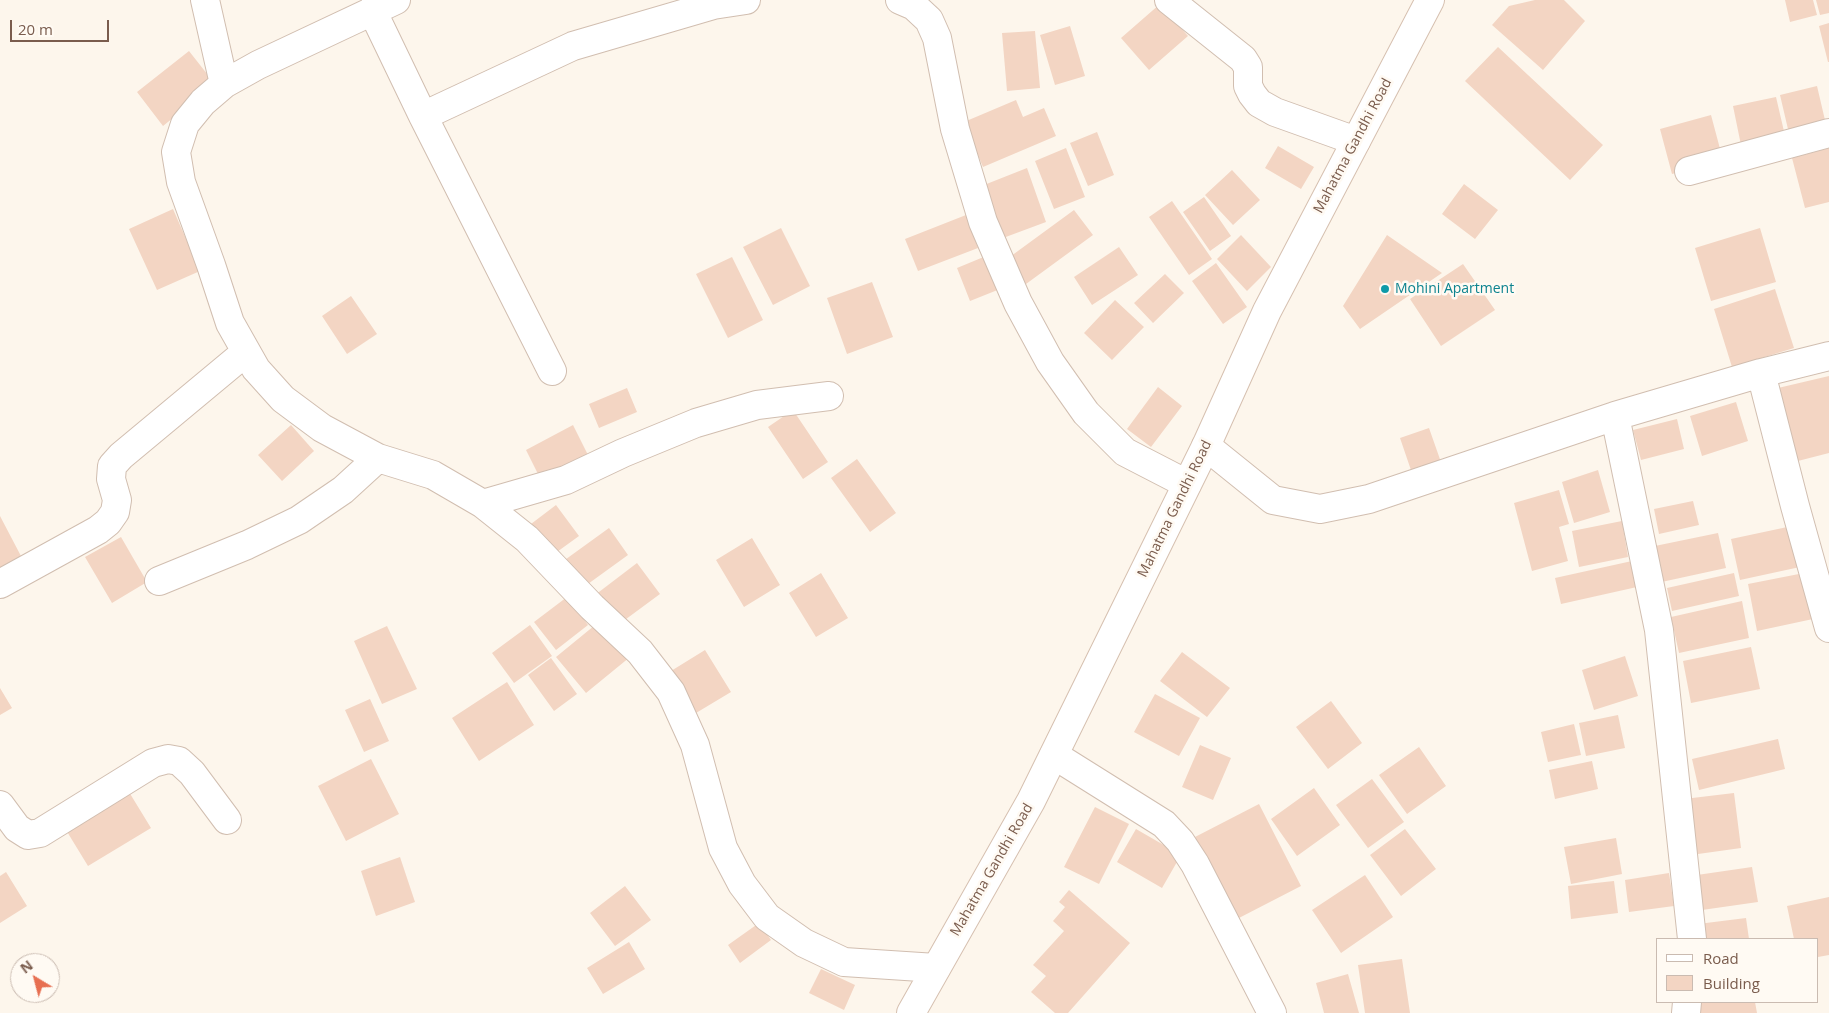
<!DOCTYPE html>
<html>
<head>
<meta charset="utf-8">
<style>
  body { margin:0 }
  #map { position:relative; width:1829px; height:1013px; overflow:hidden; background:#fdf6ec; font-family:"Open Sans",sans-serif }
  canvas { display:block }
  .legend { position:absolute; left:1656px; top:938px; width:162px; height:65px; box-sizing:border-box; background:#fffaf3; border:1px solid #cabbb1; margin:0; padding:6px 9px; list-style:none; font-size:15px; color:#7a5c4d }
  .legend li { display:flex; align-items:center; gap:10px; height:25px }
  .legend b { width:25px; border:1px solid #cabbb1 }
  .north { position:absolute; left:10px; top:953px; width:50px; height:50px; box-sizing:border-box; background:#fffaf3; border:1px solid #cabbb1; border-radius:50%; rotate:323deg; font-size:14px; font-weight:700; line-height:20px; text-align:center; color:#7a5c4d }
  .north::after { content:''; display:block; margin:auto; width:18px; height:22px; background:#e76f51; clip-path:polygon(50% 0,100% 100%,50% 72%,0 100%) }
  .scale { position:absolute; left:10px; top:20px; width:99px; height:22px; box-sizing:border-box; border:2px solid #7a5c4d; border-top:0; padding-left:6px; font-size:15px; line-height:18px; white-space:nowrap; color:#7a5c4d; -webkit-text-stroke:4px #fffaf3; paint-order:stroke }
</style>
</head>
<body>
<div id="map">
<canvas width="1829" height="1013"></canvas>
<ul class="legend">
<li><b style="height:6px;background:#fff"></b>Road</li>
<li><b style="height:14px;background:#f3d5c3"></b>Building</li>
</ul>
<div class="north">N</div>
<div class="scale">20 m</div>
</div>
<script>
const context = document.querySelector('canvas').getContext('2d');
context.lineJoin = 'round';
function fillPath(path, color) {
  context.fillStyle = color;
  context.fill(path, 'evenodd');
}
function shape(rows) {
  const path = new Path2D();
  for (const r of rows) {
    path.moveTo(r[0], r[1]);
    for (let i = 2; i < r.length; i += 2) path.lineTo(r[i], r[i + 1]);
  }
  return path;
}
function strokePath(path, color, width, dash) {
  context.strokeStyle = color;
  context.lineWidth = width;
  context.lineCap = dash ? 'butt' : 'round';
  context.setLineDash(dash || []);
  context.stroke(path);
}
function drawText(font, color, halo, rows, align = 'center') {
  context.font = font + ' "Open Sans",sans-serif';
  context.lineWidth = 5;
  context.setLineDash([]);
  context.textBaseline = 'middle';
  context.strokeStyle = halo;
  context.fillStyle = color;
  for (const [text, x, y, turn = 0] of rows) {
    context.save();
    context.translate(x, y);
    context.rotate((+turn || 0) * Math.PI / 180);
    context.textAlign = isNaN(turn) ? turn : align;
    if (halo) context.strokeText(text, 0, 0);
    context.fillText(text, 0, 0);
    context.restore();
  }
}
const building = shape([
  [1535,0,1564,0,1585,21,1543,70,1492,25,1509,6],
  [1785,0,1813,0,1817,15,1790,22],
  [1816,0,1829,0,1829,13,1820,15],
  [1160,4,1188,36,1149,70,1121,38],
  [1829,23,1829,62,1828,62,1819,26],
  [1070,26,1085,76,1055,85,1040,35],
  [1035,31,1040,88,1007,91,1002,33],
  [1498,47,1603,145,1570,180,1465,81],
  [189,51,215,84,163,126,137,92],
  [1817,86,1828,133,1791,142,1780,95],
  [1776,97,1786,140,1742,150,1733,106],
  [1016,100,1023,117,1044,108,1056,136,983,167,964,122],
  [1711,115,1723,160,1672,174,1660,129],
  [1097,132,1114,175,1088,186,1070,143],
  [1278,146,1314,167,1301,189,1265,168],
  [1066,148,1085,197,1054,209,1035,161],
  [1829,148,1829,202,1805,208,1792,158],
  [1027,168,1046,222,1003,238,984,185],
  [1232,170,1260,200,1233,225,1205,195],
  [1464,184,1498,210,1475,239,1442,214],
  [1204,197,1231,236,1210,251,1183,212],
  [1172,201,1212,259,1189,275,1149,217],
  [173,209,200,271,157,290,129,229],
  [1074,210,1093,235,1026,284,1007,259],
  [966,215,978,248,918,271,905,239],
  [781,228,810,286,773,305,743,247],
  [1760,228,1776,282,1711,301,1695,248],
  [1241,235,1271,267,1247,291,1217,259],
  [1387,235,1442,273,1360,329,1343,306],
  [1119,247,1138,275,1092,305,1074,277],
  [986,256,1000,289,970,301,957,268],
  [732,257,763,320,728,338,696,274],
  [1216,263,1247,307,1223,324,1192,281],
  [1463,264,1495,310,1441,346,1410,299],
  [1165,274,1184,293,1153,323,1134,303],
  [872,282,893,337,847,354,827,298],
  [1775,289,1794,348,1732,367,1714,309],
  [351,296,377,334,347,354,322,316],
  [1115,300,1144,327,1112,360,1084,333],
  [1829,376,1829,453,1794,462,1778,388],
  [1158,387,1182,406,1151,447,1127,429],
  [627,388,637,412,599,428,589,404],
  [1736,402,1748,441,1702,456,1690,416],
  [793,410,828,462,803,479,768,427],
  [1677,419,1684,449,1641,460,1633,430],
  [291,425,314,451,282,481,258,455],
  [573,425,589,457,542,482,526,450],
  [1429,428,1442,465,1413,476,1400,438],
  [857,459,896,513,870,532,831,478],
  [1598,470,1610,512,1574,523,1562,482],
  [1559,490,1569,524,1559,527,1568,561,1532,571,1514,503],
  [1693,501,1699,525,1659,534,1654,509],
  [556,505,579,536,550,557,527,527],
  [0,516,22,558,0,570],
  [1622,521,1628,557,1579,567,1572,531],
  [1792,526,1800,567,1740,580,1731,539],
  [609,528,628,555,581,589,562,562],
  [1718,533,1726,568,1657,583,1650,547],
  [121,537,147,582,112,603,85,557],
  [752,538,780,585,744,607,716,560],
  [1632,561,1637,587,1561,604,1555,578],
  [637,563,660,594,618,625,595,595],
  [821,573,848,618,816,637,789,593],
  [1734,573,1739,596,1672,611,1667,588],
  [1804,573,1813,619,1757,631,1748,584],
  [567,597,588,625,556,650,534,622],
  [1742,601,1749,638,1679,653,1671,617],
  [600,621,630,657,586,693,556,657],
  [530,625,552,656,514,683,492,653],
  [387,626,417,689,382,704,354,641],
  [1751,647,1760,689,1691,703,1683,661],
  [705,650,731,692,696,713,671,671],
  [1182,652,1230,688,1207,717,1160,681],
  [1625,656,1638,696,1594,710,1582,670],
  [551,658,577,694,554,711,528,675],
  [507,682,534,725,479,761,452,718],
  [0,688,12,708,0,715],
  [1155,694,1200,718,1179,756,1134,732],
  [370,699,389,741,364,752,345,710],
  [1331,701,1362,743,1328,769,1296,727],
  [1618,715,1625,748,1586,756,1579,723],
  [1574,724,1581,755,1548,762,1541,732],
  [1778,739,1785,769,1699,790,1692,759],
  [1200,745,1231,758,1213,800,1182,787],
  [1419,747,1446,786,1407,814,1379,775],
  [371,759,399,814,346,841,318,786],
  [1592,761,1598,789,1555,799,1549,770],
  [1372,779,1404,822,1368,848,1336,805],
  [1314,788,1340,825,1297,856,1271,819],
  [129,792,151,828,88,866,66,830],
  [1734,793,1741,848,1691,855,1684,799],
  [1259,804,1301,886,1237,919,1195,837],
  [1095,807,1129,824,1099,884,1064,867],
  [1136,829,1181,855,1162,888,1117,862],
  [1405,829,1436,869,1401,896,1370,855],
  [1616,838,1622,874,1571,884,1564,847],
  [400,857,415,902,376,916,361,871],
  [1752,867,1758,902,1702,910,1697,875],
  [6,872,27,906,0,923,0,876],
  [1669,873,1674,906,1629,912,1625,880],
  [1365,875,1393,917,1341,953,1312,910],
  [1614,881,1618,913,1571,919,1568,886],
  [625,886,651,920,615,946,590,913],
  [1069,890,1130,943,1068,1013,1055,1013,1031,992,1046,976,1033,965,1064,931,1053,921,1065,907,1059,902],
  [1829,897,1829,955,1818,957,1818,939,1794,939,1787,906],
  [1746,918,1749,939,1700,939,1698,924],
  [759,923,771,940,740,963,728,945],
  [629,942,645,969,603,994,587,968],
  [1402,959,1410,1013,1365,1013,1358,965],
  [821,969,855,985,844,1010,809,993],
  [1348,974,1359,1013,1324,1013,1316,983],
  [1699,1002,1755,1002,1757,1013,1690,1013]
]);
const street = shape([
  [205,0,224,84],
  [396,0,258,65,224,84,203,102,185,124,176,152,181,182,211,265,230,323,256,369,283,399,322,428,378,458,433,475,483,504,527,539,592,607,640,652,671,692,695,745,723,848,742,884,767,917,804,943,844,962,936,968],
  [900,0,914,6,929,20,937,38,955,129,983,222,1018,303,1050,362,1086,413,1125,452,1187,484],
  [1169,0,1243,59,1248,67,1248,86,1252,94,1259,103,1275,112,1356,141],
  [372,10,423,116,552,371],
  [423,116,573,46,713,5,746,0],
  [1689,171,1829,133],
  [1761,373,1795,506,1829,628],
  [1615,416,1659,630,1692,939],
  [1206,446,1273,500,1320,509,1369,499,1615,416,1761,373,1829,356],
  [483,504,566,480,623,453,696,423,757,405,829,396],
  [159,581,247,545,299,520,343,490,378,458],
  [0,584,98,530,108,522,115,512,117,500,111,479,112,466,121,456,246,352],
  [1054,755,1164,824,1180,841,1195,864,1272,1013],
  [0,805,17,828,28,835,40,833,153,763,168,759,179,761,192,773,227,820],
  [1686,1013,1687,1002]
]);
const secondary = shape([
  [911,1013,1031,801,1206,446,1267,311,1430,0]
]);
const markers = [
  [1385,289,5,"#0f9aa8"]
];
const streetNames = [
  ["Mahatma Gandhi Road",1353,146,-62],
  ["Mahatma Gandhi Road",1175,509,-64],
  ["Mahatma Gandhi Road",992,870,-60]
];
const cultureNames = [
  ["Mohini Apartment",1395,289]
];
fillPath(building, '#f3d5c3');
strokePath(street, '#d1beb0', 30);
strokePath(secondary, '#d6c0b0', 30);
strokePath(street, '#fff', 28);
strokePath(secondary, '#fff', 28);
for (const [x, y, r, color] of markers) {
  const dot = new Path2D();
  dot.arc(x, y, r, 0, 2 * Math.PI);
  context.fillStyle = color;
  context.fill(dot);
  strokePath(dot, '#fffaf3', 2);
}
drawText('14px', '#7a5c4d', '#fffaf3', streetNames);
drawText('14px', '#0d838f', '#fffaf3', cultureNames, 'left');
</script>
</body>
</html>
